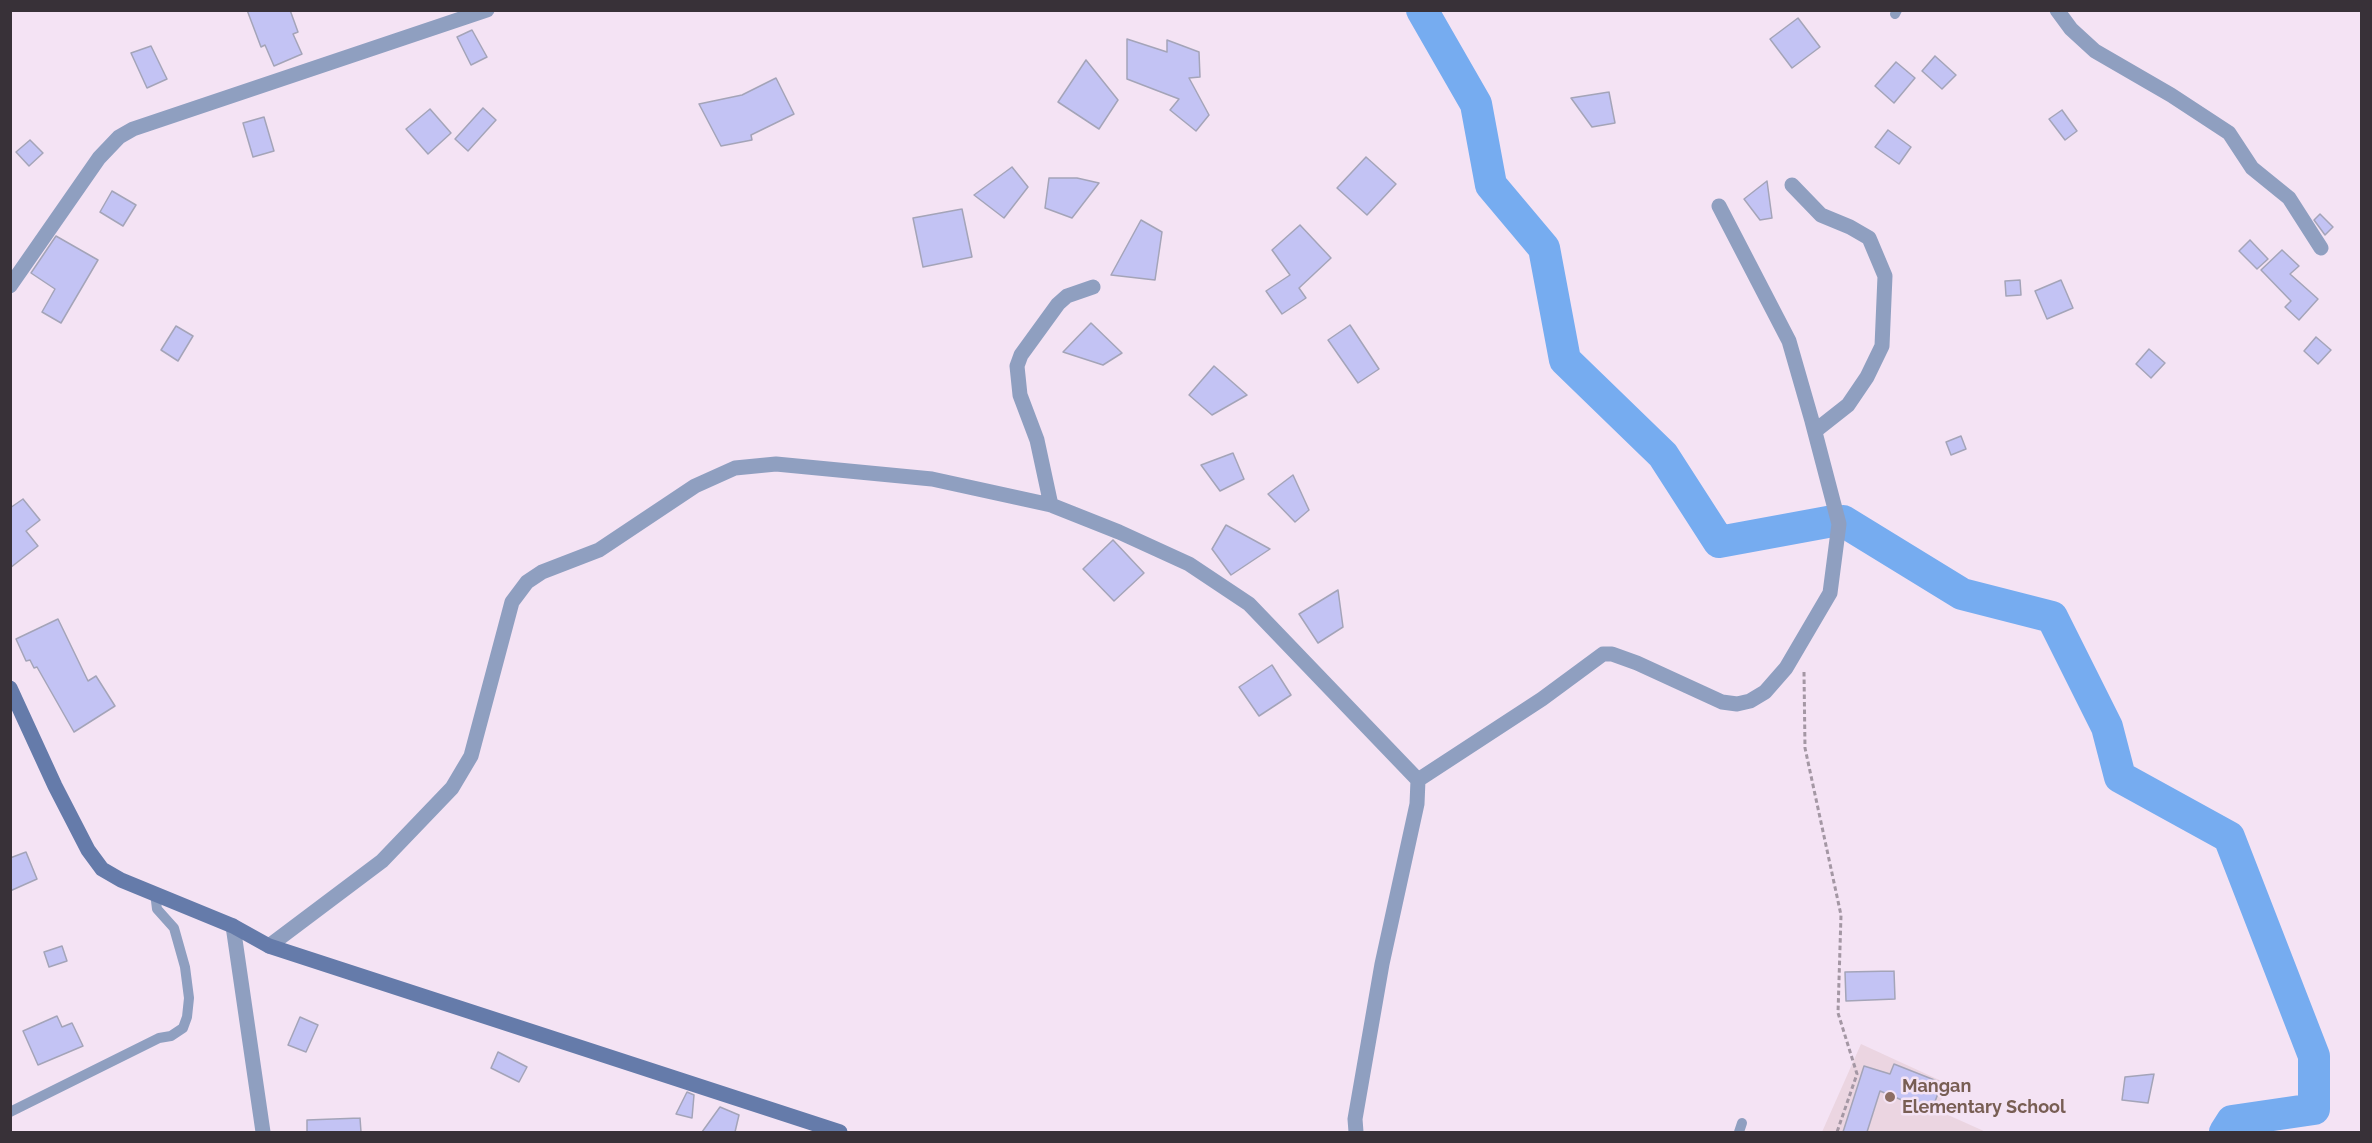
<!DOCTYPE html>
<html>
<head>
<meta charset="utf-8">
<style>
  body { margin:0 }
  #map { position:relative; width:2372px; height:1143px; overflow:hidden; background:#f4e3f4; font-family:Raleway,sans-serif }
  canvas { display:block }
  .frame { position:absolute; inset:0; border:12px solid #383138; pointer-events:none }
</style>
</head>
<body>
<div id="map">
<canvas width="2372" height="1143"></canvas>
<div class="frame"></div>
</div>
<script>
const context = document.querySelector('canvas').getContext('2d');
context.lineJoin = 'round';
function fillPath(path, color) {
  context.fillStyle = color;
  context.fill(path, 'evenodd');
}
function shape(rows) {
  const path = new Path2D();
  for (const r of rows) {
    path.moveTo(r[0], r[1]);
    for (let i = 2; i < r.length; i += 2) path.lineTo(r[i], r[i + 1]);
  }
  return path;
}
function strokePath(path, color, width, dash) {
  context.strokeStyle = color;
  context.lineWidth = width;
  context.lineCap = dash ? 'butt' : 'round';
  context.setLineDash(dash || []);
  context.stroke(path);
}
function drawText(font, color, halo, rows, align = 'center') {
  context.font = font + ' Raleway,sans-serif';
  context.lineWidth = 5;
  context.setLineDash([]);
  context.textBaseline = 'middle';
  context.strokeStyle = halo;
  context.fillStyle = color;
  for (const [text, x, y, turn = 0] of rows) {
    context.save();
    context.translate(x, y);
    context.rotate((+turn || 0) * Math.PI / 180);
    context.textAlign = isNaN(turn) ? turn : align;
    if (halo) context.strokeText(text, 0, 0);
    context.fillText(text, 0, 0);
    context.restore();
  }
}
const education = shape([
  [1861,1044,1948,1084,1937,1110,1986,1132,1822,1132]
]);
const river = shape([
  [1422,10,1476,104,1491,185,1544,248,1565,360,1663,455,1719,542,1833,521],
  [1843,521,1962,594,2052,617,2107,727,2120,777,2229,837,2314,1056,2314,1109,2232,1121,2225,1132]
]);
const building = shape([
  [247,10,290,10,298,32,293,34,302,54,274,66,265,45,261,47,247,10],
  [1798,18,1820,47,1792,68,1770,39,1798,18],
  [472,30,487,57,471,65,457,37,472,30],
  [1127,39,1167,52,1167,40,1199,52,1200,77,1189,78,1209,115,1196,131,1170,110,1179,99,1127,79,1127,39],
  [151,46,167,79,147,88,131,53,151,46],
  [1935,56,1956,75,1942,89,1922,71,1935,56],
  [1086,60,1118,100,1099,129,1058,102,1086,60],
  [1896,62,1915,78,1894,103,1875,86,1896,62],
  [776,78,794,114,751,135,752,140,721,146,699,104,742,95,776,78],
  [1609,92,1615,123,1592,127,1571,98,1609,92],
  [483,108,496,120,468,151,455,139,483,108],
  [430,109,451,133,428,154,406,129,430,109],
  [2062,110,2077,131,2065,140,2049,119,2062,110],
  [264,117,274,151,253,157,243,123,264,117],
  [1888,130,1911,147,1899,164,1875,147,1888,130],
  [30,140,43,153,29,166,16,152,30,140],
  [1366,157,1396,184,1367,215,1337,188,1366,157],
  [1012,167,1028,187,1004,218,974,195,1012,167],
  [1049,178,1077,178,1099,183,1072,218,1045,208,1049,178],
  [1767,181,1772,218,1760,220,1744,199,1767,181],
  [112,191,136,205,123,226,100,212,112,191],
  [962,209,972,257,923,267,913,218,962,209],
  [2320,214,2333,227,2325,235,2314,220,2320,214],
  [1141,220,1162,232,1155,280,1111,275,1141,220],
  [1300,225,1331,258,1299,288,1306,298,1282,314,1266,291,1290,275,1272,250,1300,225],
  [56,236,98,260,61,323,42,312,55,289,31,273,56,236],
  [2250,240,2268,259,2257,269,2239,251,2250,240],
  [2282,250,2299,266,2290,274,2318,299,2299,320,2285,307,2291,301,2261,270,2282,250],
  [2020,280,2021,295,2006,296,2005,281,2020,280],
  [2061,280,2073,308,2047,319,2035,291,2061,280],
  [1091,323,1122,353,1103,365,1063,352,1091,323],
  [1350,325,1379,369,1358,383,1328,340,1350,325],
  [176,326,193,336,178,361,161,350,176,326],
  [2316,337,2331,350,2318,364,2304,351,2316,337],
  [2149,349,2165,363,2151,378,2136,364,2149,349],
  [1214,366,1247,395,1212,415,1189,395,1214,366],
  [1961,436,1966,449,1951,455,1946,442,1961,436],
  [1233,453,1244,479,1220,491,1201,465,1233,453],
  [1293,475,1309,510,1295,522,1268,494,1293,475],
  [23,499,40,520,26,531,38,546,10,568,10,508,23,499],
  [1226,525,1270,549,1231,575,1212,549,1226,525],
  [1113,540,1144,573,1114,601,1083,569,1113,540],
  [1338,590,1343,627,1318,643,1299,614,1338,590],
  [58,619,88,681,96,676,115,706,74,732,37,667,34,668,30,660,26,661,16,639,58,619],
  [1272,665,1291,695,1259,716,1239,687,1272,665],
  [26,852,37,879,10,891,10,858,26,852],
  [62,946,67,961,49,967,44,952,62,946],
  [1894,971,1895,999,1846,1001,1845,972,1894,971],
  [57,1016,62,1027,72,1023,83,1046,38,1065,23,1031,57,1016],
  [300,1017,318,1025,306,1052,288,1045,300,1017],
  [498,1052,527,1067,519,1082,491,1068,498,1052],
  [1894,1064,1942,1083,1931,1112,1880,1091,1867,1132,1843,1132,1864,1066,1890,1074,1894,1064],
  [2154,1074,2148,1103,2122,1100,2125,1077,2154,1074],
  [687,1092,694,1095,692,1118,676,1114,687,1092],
  [720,1107,739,1115,735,1132,702,1132,720,1107],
  [360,1118,361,1132,307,1132,307,1120,360,1118]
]);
const path = shape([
  [1804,672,1805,748,1841,915,1838,1013,1857,1074,1837,1132]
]);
const lane = shape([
  [1895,14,1897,10],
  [10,1112,159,1038,171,1036,183,1028,187,1017,189,998,185,967,174,928,157,909,155,893],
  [1739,1132,1742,1123]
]);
const street = shape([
  [2057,10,2071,29,2095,51,2171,95,2229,133,2252,168,2289,198,2321,248],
  [1792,185,1821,215,1850,227,1869,238,1885,276,1882,346,1867,377,1848,405,1815,431],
  [10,286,99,158,119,137,133,129,487,10],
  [1051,505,1037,440,1020,395,1017,366,1021,355,1058,304,1067,296,1093,287],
  [1418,780,1542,699,1603,654,1612,654,1637,663,1722,702,1737,704,1750,701,1765,692,1786,668,1830,593,1839,524,1812,421,1789,341,1719,206],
  [233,926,263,1132],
  [269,946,382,861,452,788,471,756,512,602,527,582,542,572,599,550,695,486,735,468,776,464,932,479,1051,505,1119,532,1189,564,1249,604,1418,780,1417,804,1382,964,1355,1119,1356,1132]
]);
const secondary = shape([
  [10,688,55,786,88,850,102,869,121,880,233,926,269,946,840,1132]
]);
const markers = [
  [1890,1097,6,"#8d6e63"]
];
const educationNames = [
  ["Mangan",1902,1087],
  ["Elementary School",1902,1108]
];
fillPath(education, '#ebd5e1');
strokePath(river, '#76acf0', 32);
fillPath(building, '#c3c3f4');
strokePath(building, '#a4a4b8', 1.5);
strokePath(path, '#a497a4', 3, [4.5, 3]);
strokePath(lane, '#8f9fc0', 10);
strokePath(street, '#8f9fc0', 15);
strokePath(secondary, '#657baa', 15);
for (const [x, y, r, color] of markers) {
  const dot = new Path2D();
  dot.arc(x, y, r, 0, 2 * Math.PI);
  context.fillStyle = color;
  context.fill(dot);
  strokePath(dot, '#f4e3f4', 2);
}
drawText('bold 18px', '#785e54', '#f4e3f4', educationNames, 'left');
</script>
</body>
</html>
